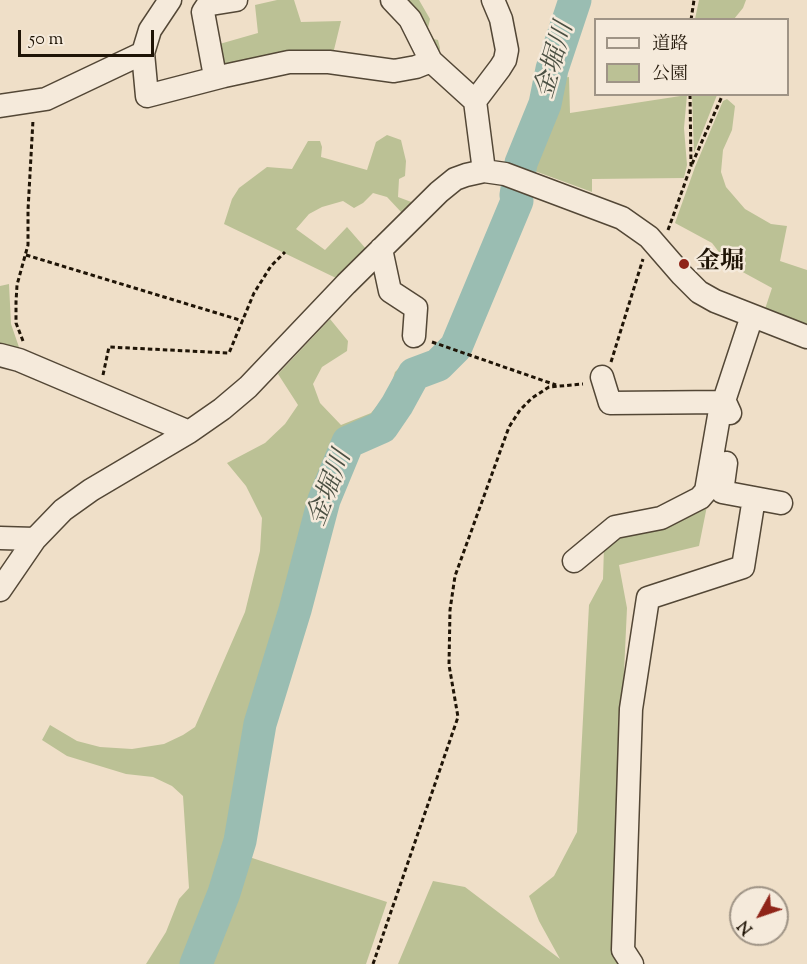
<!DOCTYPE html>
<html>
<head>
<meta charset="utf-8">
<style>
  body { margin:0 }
  #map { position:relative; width:807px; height:964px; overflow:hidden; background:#efdfc8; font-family:"Sorts Mill Goudy","Noto Serif JP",serif }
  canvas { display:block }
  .legend { position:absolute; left:594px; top:18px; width:195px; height:78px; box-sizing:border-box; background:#f5eadb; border:2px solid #9f9486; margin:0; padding:8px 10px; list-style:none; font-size:18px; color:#1f1406 }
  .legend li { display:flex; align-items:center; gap:12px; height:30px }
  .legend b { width:30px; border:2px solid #9f9486 }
  .north { position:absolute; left:729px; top:886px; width:60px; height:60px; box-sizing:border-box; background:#f5eadb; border:2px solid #9f9486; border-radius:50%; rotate:230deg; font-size:16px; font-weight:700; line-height:24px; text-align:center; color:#1f1406 }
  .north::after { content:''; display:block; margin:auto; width:21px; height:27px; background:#8f2418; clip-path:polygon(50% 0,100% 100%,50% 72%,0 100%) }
  .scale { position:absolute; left:18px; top:30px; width:136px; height:27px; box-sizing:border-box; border:3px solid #1f1406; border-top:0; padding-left:8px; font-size:18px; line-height:21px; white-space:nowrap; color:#1f1406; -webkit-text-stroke:4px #f5eadb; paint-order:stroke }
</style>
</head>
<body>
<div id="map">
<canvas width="807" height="964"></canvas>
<ul class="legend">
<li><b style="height:8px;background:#f5eadb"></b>道路</li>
<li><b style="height:16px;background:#bbc195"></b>公園</li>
</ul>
<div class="north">N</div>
<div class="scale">50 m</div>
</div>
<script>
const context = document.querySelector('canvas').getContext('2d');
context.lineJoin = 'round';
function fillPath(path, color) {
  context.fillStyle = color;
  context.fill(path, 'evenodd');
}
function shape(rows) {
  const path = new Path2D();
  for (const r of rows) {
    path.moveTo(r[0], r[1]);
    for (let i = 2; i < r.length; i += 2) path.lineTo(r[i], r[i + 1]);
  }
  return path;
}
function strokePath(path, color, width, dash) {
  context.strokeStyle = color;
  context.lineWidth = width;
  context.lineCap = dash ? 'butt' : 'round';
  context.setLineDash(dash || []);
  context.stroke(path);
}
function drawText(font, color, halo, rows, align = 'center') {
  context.font = font + ' "Sorts Mill Goudy","Noto Serif JP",serif';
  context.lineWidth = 5;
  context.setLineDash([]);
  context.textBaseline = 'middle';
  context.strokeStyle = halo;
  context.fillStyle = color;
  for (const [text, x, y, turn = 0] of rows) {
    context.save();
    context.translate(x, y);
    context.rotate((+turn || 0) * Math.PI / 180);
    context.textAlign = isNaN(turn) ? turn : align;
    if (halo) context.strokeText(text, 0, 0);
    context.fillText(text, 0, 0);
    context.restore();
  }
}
const green = shape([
  [277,0,294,0,301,22,341,21,332,58,219,67,216,45,258,33,255,5],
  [400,0,419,0,430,19,428,28,434,39,438,40,440,48,439,56],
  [699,0,746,0,743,8,734,19,695,19],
  [569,77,570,113,687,95,684,128,687,165,684,178,592,179,592,192,532,170,533,143,549,107,554,79],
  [692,95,717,95,694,153],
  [727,99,735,106,732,130,723,150,721,172,726,187,745,209,771,224,787,226,780,261,807,270,807,325,765,309,772,288,728,264,712,243,675,223,695,167,723,101],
  [387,135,401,140,406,161,405,176,399,179,398,197,414,203,402,213,387,197,373,193,363,203,354,208,343,201,322,207,309,214,296,229,325,250,347,227,367,250,336,278,224,224,232,199,239,188,267,167,292,169,308,141,320,141,322,147,321,157,367,170,376,142],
  [9,284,11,324,21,353,0,349,0,286],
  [330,319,348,341,347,351,322,367,313,384,320,403,341,425,371,413,389,392,395,372,404,363,410,366,411,371,380,423,343,441,318,500,291,609,253,724,234,844,219,889,220,894,192,964,146,964,166,932,179,899,189,888,183,796,172,786,153,777,126,774,67,756,42,740,50,725,77,741,100,747,132,749,164,744,183,735,195,727,245,612,260,551,262,518,246,486,227,463,265,443,285,424,298,405,278,374],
  [708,501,699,546,619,565,627,608,611,951,618,964,398,964,433,881,465,887,560,959,539,921,529,896,554,876,577,832,589,605,603,579,604,547,619,532],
  [243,855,387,902,366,964,206,964,201,962,230,895]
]);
const river = shape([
  [196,964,224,893,240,841,260,724,295,610,324,500,348,442,382,427,397,405,414,374,438,365,456,347,517,201,516,195,521,163,545,104,552,69,575,0]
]);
const path = shape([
  [691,20,694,0],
  [692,164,723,94],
  [668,230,691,166,690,94],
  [26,255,243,321],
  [23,341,16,323,16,302,17,285,28,245,28,210,33,120],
  [432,342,556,385],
  [611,362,643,259],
  [103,375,109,347,229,353,254,293,271,266,285,252],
  [373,964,458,717,449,665,450,610,455,576,509,427,520,410,532,398,549,387,583,384]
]);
const minor = shape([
  [170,0,150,30,143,53,147,96,224,76],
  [236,0,211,4,207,6,203,12,214,71,219,75,224,76,289,62,329,62,394,71,416,67,431,61],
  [392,0,410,19,431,61,475,101,484,171],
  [475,101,500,68,505,60,507,50,501,19,493,0],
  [0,106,46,99,143,53],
  [381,249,390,291,416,308,414,336],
  [0,355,19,360,189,432],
  [602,377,610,403,725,402,730,413],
  [726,463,722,492,781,503],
  [0,538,35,539],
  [574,561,615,527,661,518,700,498,706,491,719,416,752,316],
  [0,590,35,539,63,510,91,490,189,432,222,409,248,387,346,284,439,192,455,179,466,175,484,171,505,174,622,218,649,237,682,275,699,292,715,301,807,337],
  [632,964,623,950,631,709,648,598,743,567,754,498]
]);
const markers = [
  [684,264,6,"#8f2418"]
];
const poiNames = [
  ["金堀",696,264]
];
const waterNames = [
  ["金堀川",557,61,-74],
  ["金堀川",332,489,-69]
];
fillPath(green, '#bbc195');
strokePath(river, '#9abdb2', 33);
strokePath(minor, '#534736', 25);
strokePath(path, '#1f1406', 3, [4.5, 3]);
strokePath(minor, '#f5eadb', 22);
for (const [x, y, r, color] of markers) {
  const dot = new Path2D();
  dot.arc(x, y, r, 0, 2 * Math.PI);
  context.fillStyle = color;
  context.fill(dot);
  strokePath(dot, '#f5eadb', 2);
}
drawText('bold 24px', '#1f1406', '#f5eadb', poiNames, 'left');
drawText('italic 26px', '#4a4f42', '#f5eadb', waterNames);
</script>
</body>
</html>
